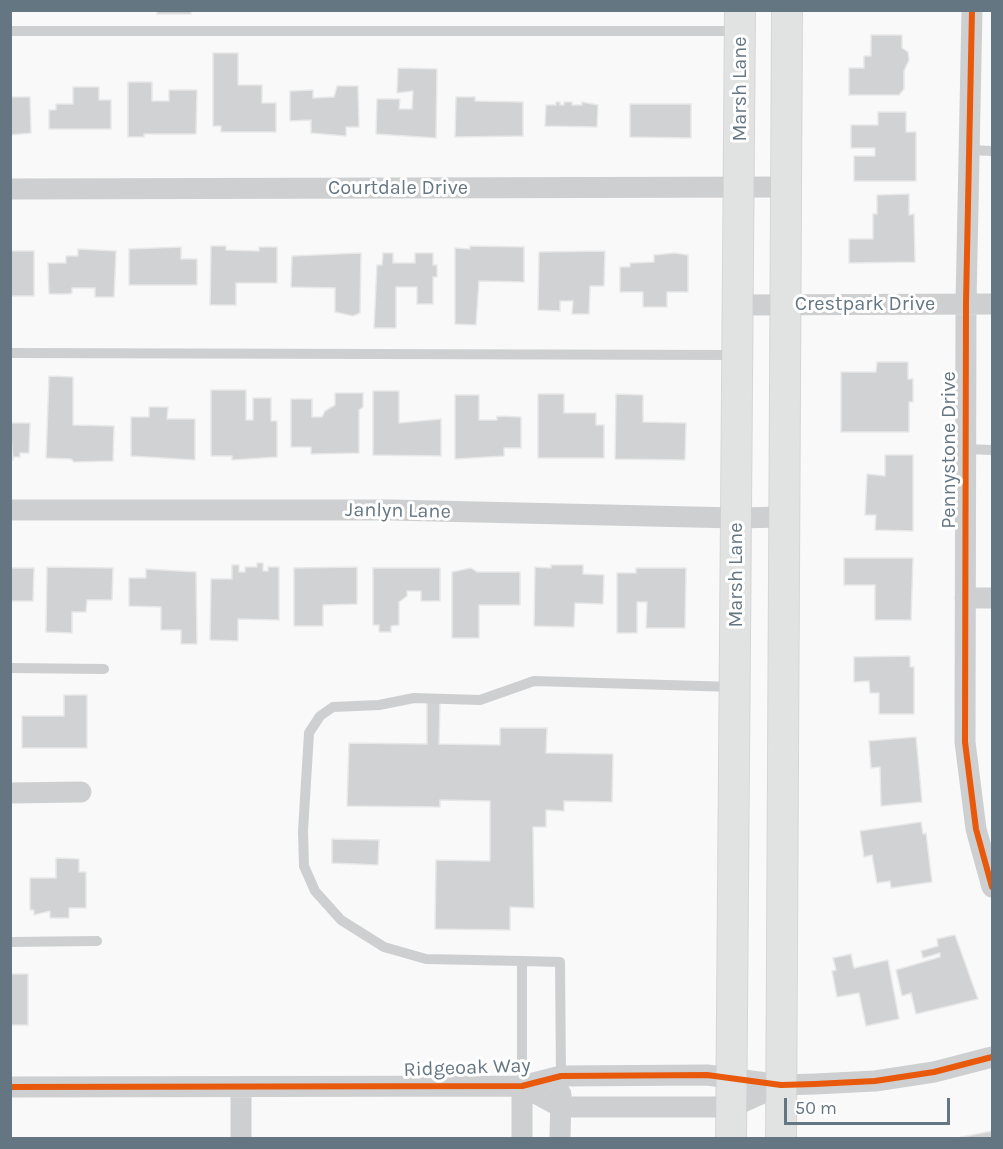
<!DOCTYPE html>
<html>
<head>
<meta charset="utf-8">
<style>
  body { margin:0 }
  #map { position:relative; width:1003px; height:1149px; overflow:hidden; background:#f9f9f9; font-family:Karla,sans-serif }
  canvas { display:block }
  .frame { position:absolute; inset:0; border:12px solid #657683; pointer-events:none }
  .scale { position:absolute; left:784px; top:1098px; width:166px; height:27px; box-sizing:border-box; border:3px solid #657683; border-top:0; padding-left:8px; font-size:18px; line-height:21px; white-space:nowrap; color:#657683; -webkit-text-stroke:4px #fff; paint-order:stroke }
</style>
</head>
<body>
<div id="map">
<canvas width="1003" height="1149"></canvas>
<div class="frame"></div>
<div class="scale">50 m</div>
</div>
<script>
const context = document.querySelector('canvas').getContext('2d');
context.lineJoin = 'round';
function fillPath(path, color) {
  context.fillStyle = color;
  context.fill(path, 'evenodd');
}
function shape(rows) {
  const path = new Path2D();
  for (const r of rows) {
    path.moveTo(r[0], r[1]);
    for (let i = 2; i < r.length; i += 2) path.lineTo(r[i], r[i + 1]);
  }
  return path;
}
function strokePath(path, color, width, dash) {
  context.strokeStyle = color;
  context.lineWidth = width;
  context.lineCap = dash ? 'butt' : 'round';
  context.setLineDash(dash || []);
  context.stroke(path);
}
function drawText(font, color, halo, rows, align = 'center') {
  context.font = font + ' Karla,sans-serif';
  context.lineWidth = 6;
  context.setLineDash([]);
  context.textBaseline = 'middle';
  context.strokeStyle = halo;
  context.fillStyle = color;
  for (const [text, x, y, turn = 0] of rows) {
    context.save();
    context.translate(x, y);
    context.rotate((+turn || 0) * Math.PI / 180);
    context.textAlign = isNaN(turn) ? turn : align;
    if (halo) context.strokeText(text, 0, 0);
    context.fillText(text, 0, 0);
    context.restore();
  }
}
const building = shape([
  [157,10,191,10,191,14,157,14,157,10],
  [871,35,902,35,902,48,908,52,909,60,904,71,904,89,899,95,849,95,849,68,864,68,864,56,871,56,871,35],
  [213,53,238,53,238,85,262,85,262,103,276,103,276,132,221,132,221,126,213,126,213,53],
  [398,68,437,69,436,138,376,134,377,99,400,99,399,109,412,109,413,91,397,93,398,68],
  [128,82,152,82,152,101,169,101,169,90,197,90,196,134,144,134,144,137,128,137,128,82],
  [337,86,358,86,359,127,346,127,346,136,311,133,311,120,290,121,290,91,313,90,313,98,334,97,337,86],
  [73,87,99,87,99,100,111,100,111,129,49,129,49,110,56,110,56,104,73,104,73,87],
  [10,97,30,97,31,133,10,135,10,97],
  [456,97,475,97,475,101,523,102,523,136,455,137,456,97],
  [556,102,560,102,560,105,564,105,564,102,572,102,572,105,582,105,582,102,598,105,597,127,545,126,546,105,556,105,556,102],
  [630,104,691,104,691,138,630,137,630,104],
  [878,112,906,112,906,132,916,132,916,181,854,181,854,156,875,156,875,148,851,148,851,125,878,125,878,112],
  [909,194,909,215,914,214,915,262,849,263,849,239,873,239,873,214,877,214,877,195,909,194],
  [211,246,226,246,226,250,259,251,259,247,277,247,277,283,236,283,236,305,210,305,211,246],
  [470,246,524,247,524,282,479,281,476,325,455,324,455,248,470,249,470,246],
  [181,247,181,259,197,259,197,285,129,285,129,249,181,247],
  [78,249,116,251,114,297,95,297,95,288,72,288,72,293,69,294,49,294,48,263,66,263,66,256,78,256,78,249],
  [10,251,34,251,34,296,10,296,10,251],
  [605,251,604,286,590,286,589,314,572,314,573,301,560,301,560,311,538,310,539,252,605,251],
  [361,253,360,313,353,316,335,312,335,288,291,287,292,256,361,253],
  [383,253,393,253,393,263,415,263,415,253,433,253,433,265,437,265,437,277,433,277,433,304,417,304,417,287,396,287,396,328,374,328,377,265,382,265,383,253],
  [675,253,688,255,688,292,667,292,667,307,643,307,643,292,620,292,620,267,630,267,630,263,654,262,654,255,675,253],
  [877,362,908,362,908,379,913,379,913,402,909,402,909,432,841,432,841,372,876,372,877,362],
  [49,376,73,377,73,425,114,426,113,461,74,462,71,459,46,458,49,376],
  [211,390,246,390,246,420,253,420,253,398,271,398,271,421,277,421,277,457,232,460,232,456,211,456,211,390],
  [373,391,399,391,399,423,441,419,441,456,373,455,373,391],
  [335,393,363,393,363,407,359,410,359,453,311,454,311,447,291,447,291,399,312,399,312,417,322,417,325,411,335,405,335,393],
  [538,394,564,394,564,413,596,413,596,425,604,425,604,458,538,458,538,394],
  [616,394,643,395,643,422,686,423,685,460,615,459,616,394],
  [455,395,479,395,479,420,497,420,497,416,521,417,521,448,504,448,504,456,455,459,455,395],
  [149,407,168,407,167,419,195,419,195,460,131,456,131,417,149,417,149,407],
  [10,423,30,423,29,453,20,453,20,457,13,457,13,460,10,423],
  [885,455,913,455,913,531,875,530,876,515,865,515,867,474,885,476,885,455],
  [844,558,913,558,911,620,875,620,875,585,844,585,844,558],
  [257,563,263,563,263,571,268,571,268,567,279,567,279,620,238,619,238,641,210,640,211,579,232,579,232,565,239,565,239,572,245,572,245,567,257,567,257,563],
  [551,565,583,565,583,574,604,575,603,604,575,603,574,627,534,626,535,567,551,568,551,565],
  [47,567,113,568,112,600,87,600,86,612,72,612,72,633,46,632,47,567],
  [357,567,357,604,323,605,323,626,294,626,294,568,357,567],
  [10,568,34,568,33,601,10,601,10,568],
  [373,568,440,568,440,601,421,601,421,591,407,591,407,596,399,602,399,625,391,626,391,632,379,632,379,625,373,625,373,568],
  [471,568,477,572,520,572,520,605,479,605,479,638,452,638,452,572,471,568],
  [636,568,686,568,685,628,646,628,647,602,637,602,637,633,617,633,617,573,636,573,636,568],
  [146,569,196,572,197,644,181,644,181,630,161,630,161,607,129,606,129,578,146,578,146,569],
  [910,656,910,667,914,667,914,714,879,714,879,693,870,693,869,681,854,682,854,657,910,656],
  [64,695,87,695,87,748,22,748,22,716,64,716,64,695],
  [427,702,440,702,439,744,500,745,500,728,547,728,546,753,613,754,612,802,564,801,564,811,546,810,546,827,533,827,534,908,510,907,510,930,435,929,436,860,490,861,490,801,440,800,440,807,347,806,349,743,427,744,427,702],
  [916,737,922,802,881,806,880,767,871,768,869,741,916,737],
  [921,822,923,834,926,833,932,882,891,888,890,881,877,883,872,855,864,857,860,831,921,822],
  [332,839,379,840,378,865,332,863,332,839],
  [56,858,79,859,79,872,86,872,86,908,69,908,69,918,50,918,50,911,34,915,34,910,30,910,30,878,56,878,56,858],
  [955,935,978,999,916,1014,911,993,902,996,896,970,940,957,940,953,923,958,921,951,938,946,937,939,955,935],
  [851,954,854,968,888,960,899,1019,866,1026,859,993,837,997,832,971,836,970,833,958,851,954],
  [10,974,28,974,28,1025,10,1025,10,974],
  [992,1131,992,1138,957,1138,992,1131]
]);
const service = shape([
  [10,31,737,31],
  [971,150,992,151],
  [10,353,734,355],
  [965,449,992,450],
  [10,668,104,669],
  [10,942,97,941],
  [522,961,426,959,384,947,341,920,315,891,304,866,303,831,309,733,320,716,333,707,379,705,414,698,480,700,534,681,734,687],
  [522,1086,522,961,560,962,561,1076]
]);
const minor = shape([
  [972,10,966,303,965,742,976,829,992,887],
  [10,189,786,187],
  [738,305,992,304],
  [10,510,391,510,736,518,784,517],
  [965,598,992,598],
  [10,793,81,792],
  [522,1086,561,1107,732,1107,781,1085],
  [522,1086,522,1138],
  [10,1087,522,1086,561,1076,707,1075,781,1085,815,1084,875,1081,934,1072,992,1057],
  [241,1138,241,1088],
  [560,1138,561,1094]
]);
const secondary = shape([
  [731,1138,740,10],
  [781,1138,787,10]
]);
const cycleway = shape([
  [972,10,966,303,965,742,976,829,992,887],
  [10,1087,522,1086,561,1076,707,1075,781,1085,815,1084,875,1081,934,1072,992,1057]
]);
const streetNames = [
  ["Marsh Lane",740,89,-90],
  ["Courtdale Drive",398,188],
  ["Crestpark Drive",865,304],
  ["Pennystone Drive",949,450,-90],
  ["Janlyn Lane",398,511,1],
  ["Marsh Lane",736,575,-90],
  ["Ridgeoak Way",467,1068,-2]
];
fillPath(building, '#d0d2d3');
strokePath(building, '#e8e8e8', 1.5);
strokePath(secondary, '#d5d6d7', 32);
strokePath(service, '#cecfd0', 10);
strokePath(minor, '#cecfd0', 21);
strokePath(secondary, '#e1e2e2', 30);
strokePath(cycleway, '#e8590c', 6);
drawText('20px', '#657683', '#fff', streetNames);
</script>
</body>
</html>
